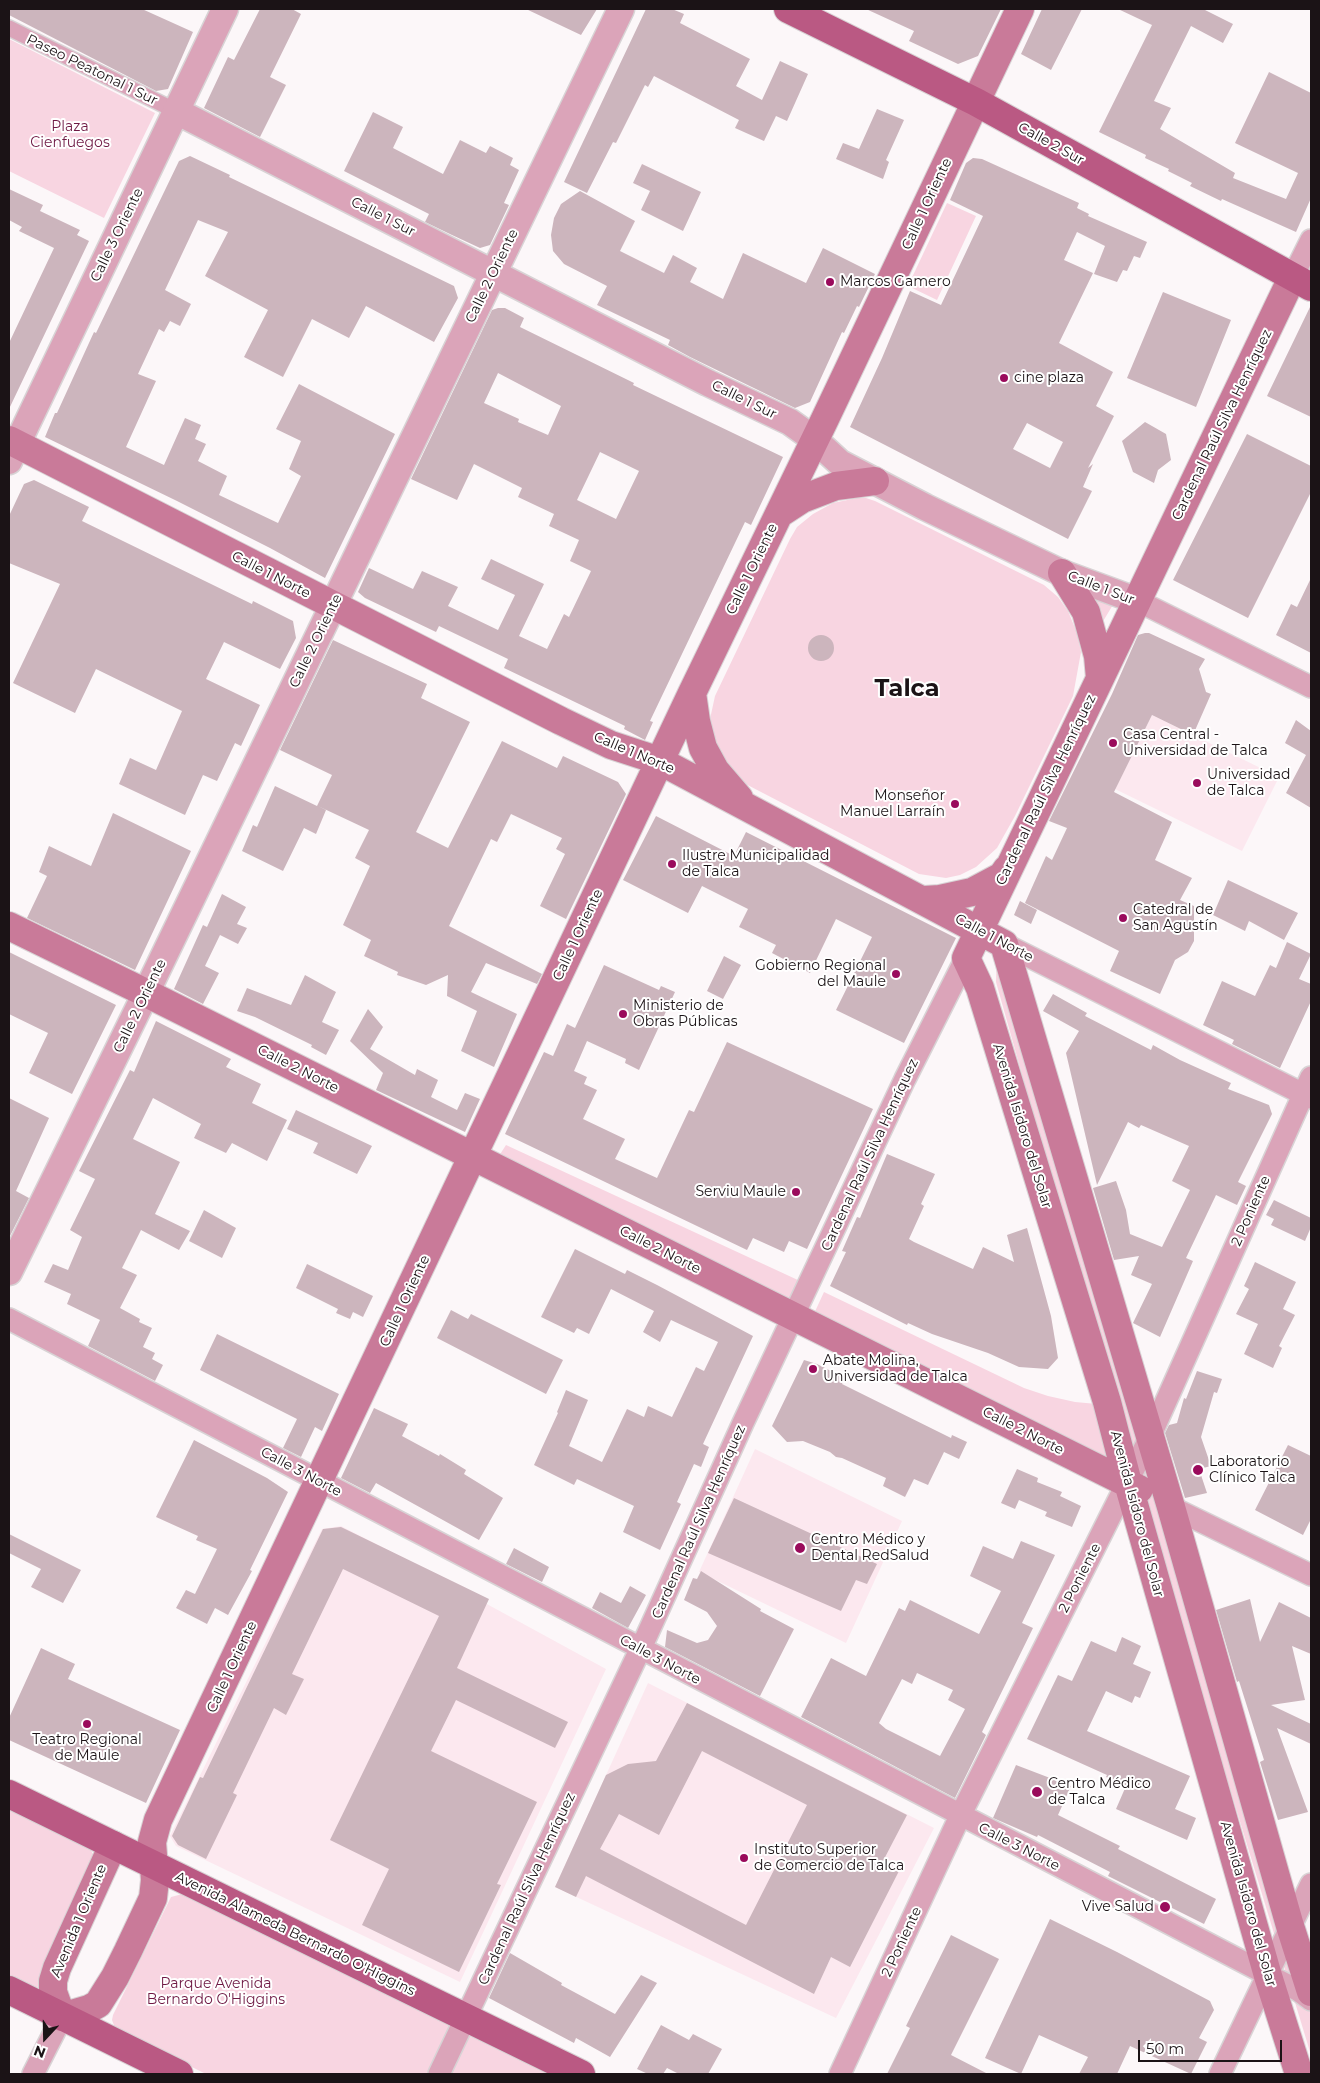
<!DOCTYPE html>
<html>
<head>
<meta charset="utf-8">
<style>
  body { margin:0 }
  #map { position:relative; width:1320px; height:2083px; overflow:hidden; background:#fcf7f9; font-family:Montserrat,sans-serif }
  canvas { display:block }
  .frame { position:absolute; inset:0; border:10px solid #1b1316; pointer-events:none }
  .north { position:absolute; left:20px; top:2013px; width:50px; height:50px; -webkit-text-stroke:4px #fff; paint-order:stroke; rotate:201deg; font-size:14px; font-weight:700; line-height:20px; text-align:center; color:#1b1316 }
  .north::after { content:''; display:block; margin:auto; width:18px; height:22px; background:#1b1316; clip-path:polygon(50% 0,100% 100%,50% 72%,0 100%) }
  .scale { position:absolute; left:1138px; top:2040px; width:144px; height:22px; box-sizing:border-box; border:2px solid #1b1316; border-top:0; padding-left:6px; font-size:15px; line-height:18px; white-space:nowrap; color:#1b1316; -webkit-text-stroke:4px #fff; paint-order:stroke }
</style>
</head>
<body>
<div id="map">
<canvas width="1320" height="2083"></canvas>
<div class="frame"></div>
<div class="north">N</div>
<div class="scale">50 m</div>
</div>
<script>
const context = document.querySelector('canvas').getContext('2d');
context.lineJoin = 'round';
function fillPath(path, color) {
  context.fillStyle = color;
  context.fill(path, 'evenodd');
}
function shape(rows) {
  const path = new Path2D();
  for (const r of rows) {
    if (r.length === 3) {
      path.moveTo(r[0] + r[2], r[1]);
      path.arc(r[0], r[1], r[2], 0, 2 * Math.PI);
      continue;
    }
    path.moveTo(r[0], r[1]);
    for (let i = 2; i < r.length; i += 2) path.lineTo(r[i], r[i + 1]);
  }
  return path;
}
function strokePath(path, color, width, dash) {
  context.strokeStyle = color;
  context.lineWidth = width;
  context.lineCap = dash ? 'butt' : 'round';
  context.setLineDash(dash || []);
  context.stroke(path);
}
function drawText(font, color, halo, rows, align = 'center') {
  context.font = font + ' Montserrat,sans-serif';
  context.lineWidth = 4;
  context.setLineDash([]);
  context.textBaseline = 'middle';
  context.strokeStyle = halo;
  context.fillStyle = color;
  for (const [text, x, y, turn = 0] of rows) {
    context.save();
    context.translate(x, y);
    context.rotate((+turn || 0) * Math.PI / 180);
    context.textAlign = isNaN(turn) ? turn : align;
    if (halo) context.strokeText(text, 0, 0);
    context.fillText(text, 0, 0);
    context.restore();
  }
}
const built = shape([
  [1152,715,1279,777,1242,851,1115,789],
  [755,1449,902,1521,846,1643,699,1572],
  [341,1526,486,1600,485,1603,606,1669,460,1982,176,1846,170,1836,322,1529],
  [648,1683,934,1828,836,2018,555,1887]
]);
const green = shape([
  [9,39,155,113,104,218,9,171],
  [947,203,976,216,937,300,908,286],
  [857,498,866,498,875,501,1044,585,1058,597,1068,611,1077,633,1081,652,1073,696,1015,816,997,848,976,867,960,875,946,878,919,874,736,779,721,763,710,719,715,696,790,539,797,527,813,514,833,503],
  [1092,593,1114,603,1102,623],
  [997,948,1311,2008,1311,2055,1137,1483,996,982],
  [506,1145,800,1281,789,1306,497,1159],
  [824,1292,1024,1388,1048,1396,1075,1402,1097,1404,1109,1466,812,1318],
  [9,1804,88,1843,95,1859,40,1985,35,1989,9,1978],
  [190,1892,561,2074,206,2074,119,2031,115,2028,112,2020,113,2015,171,1897]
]);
const building = shape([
  [9,9,142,9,193,32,168,89,156,91,9,15],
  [260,9,292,9,301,14,270,77,286,85,260,137,204,108,228,57,234,60],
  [526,9,597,9,581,35],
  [646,9,672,9,684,14,680,23,750,59,736,86,762,100,780,61,808,74,787,121,776,116,764,141,735,128,739,120,654,76,648,87,645,85,616,143,613,142,587,193,564,182],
  [866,9,1001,9,978,56,958,64,909,41,914,31],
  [1042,9,1082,9,1051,70,1021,54],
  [1118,9,1203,9,1233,24,1223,43,1191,26,1154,101,1171,108,1160,129,1235,173,1233,178,1286,199,1298,173,1235,143,1269,72,1311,93,1311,198,1296,232,1222,199,1221,201,1190,186,1192,183,1168,171,1169,169,1145,158,1146,155,1099,132,1152,25],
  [877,109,904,120,886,160,889,162,883,179,836,159,843,143,859,149],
  [373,112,403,127,393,148,443,174,460,140,486,153,490,146,513,158,510,165,519,170,504,203,509,205,490,245,480,248,452,235,425,222,429,214,344,171],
  [190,156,230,175,229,177,454,286,458,298,434,342,366,306,349,338,312,319,283,377,244,357,268,310,205,276,228,232,198,220,165,290,191,304,180,326,170,321,164,332,159,329,138,374,156,381,126,447,164,465,185,418,201,425,195,439,206,444,198,461,227,476,219,495,278,523,301,476,289,469,301,441,276,429,299,384,395,434,325,578,270,548,177,501,45,437,55,413,57,413,94,332,96,333,179,161],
  [973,158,982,159,1079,203,1077,208,1089,214,1088,216,1147,242,1140,258,1134,256,1127,271,1123,270,1117,282,1094,274,1105,246,1077,232,1064,260,1093,273,1059,343,1113,372,1096,406,1114,416,1088,468,1093,464,1083,487,1092,491,1068,539,850,427,882,358,910,291,941,305,983,216,950,200,966,163],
  [1027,423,1063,442,1050,468,1013,449],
  [642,164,701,192,683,231,641,210,650,191,633,183],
  [9,189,43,205,40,211,80,230,77,235,89,241,9,409,9,343,54,248,19,231,22,227,9,220],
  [580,191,635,221,620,251,664,273,673,255,697,268,690,282,723,299,743,253,806,283,823,248,875,274,859,307,857,306,844,333,842,332,810,402,795,408,690,357,668,345,670,340,597,305,607,286,564,264,553,251,551,235,554,218,561,204],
  [1163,292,1231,320,1196,407,1127,378],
  [1311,305,1311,417,1267,396],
  [498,308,505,308,524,318,520,327,634,383,633,385,783,457,751,525,745,522,650,721,653,722,645,740,624,729,625,726,504,668,508,659,439,626,436,632,365,598,358,592,369,568,413,589,422,571,458,587,448,606,498,630,515,595,481,579,491,559,544,584,519,636,547,649,564,614,569,617,591,571,570,561,579,540,549,526,554,514,518,497,522,488,474,464,457,500,411,479,492,310],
  [498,373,561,406,548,435,518,422,519,419,484,403],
  [600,452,639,471,616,519,577,500],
  [1145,422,1166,434,1171,460,1158,470,1154,483,1133,472,1122,441],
  [1247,434,1311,466,1311,492,1248,618,1173,580],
  [34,480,89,507,82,521,252,604,253,601,293,621,296,638,280,669,224,642,206,679,260,705,241,746,235,743,217,781,203,775,185,815,119,784,130,758,156,770,182,711,96,669,75,713,13,683,60,584,9,563,9,516,24,484],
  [1311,578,1311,653,1276,635,1291,604,1297,607],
  [1145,633,1149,633,1205,659,1199,669,1206,692,1211,694,1193,735,1152,715,1114,792,1172,822,1155,860,1192,878,1180,900,1194,906,1194,941,1188,952,1175,960,1160,994,1110,971,1119,951,1025,903,1046,856,1052,860,1067,828,1049,821,1112,694,1138,635],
  [821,648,13],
  [333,640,427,684,421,698,470,722,416,832,448,848,502,741,557,768,563,756,618,782,626,794,566,919,540,906,565,854,556,849,562,838,511,814,497,842,491,839,449,926,542,974,537,984,486,963,471,992,517,1014,494,1067,461,1051,477,1011,447,996,448,975,426,985,397,975,398,972,364,956,371,940,343,925,370,866,355,858,369,830,318,806,326,810,316,834,304,828,283,871,242,851,253,825,257,827,275,786,317,806,332,775,280,750],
  [1296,720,1311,731,1311,808,1286,793,1306,755,1285,743],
  [113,813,191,851,135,970,27,918,47,876,39,872,49,846,91,866],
  [656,816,734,856,746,832,956,938,904,1043,836,1010,872,937,836,919,810,973,772,953,776,945,739,927,748,909,702,886,688,913,623,880],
  [1228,880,1298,913,1284,940,1249,921,1245,931,1213,915],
  [222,894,246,907,237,924,247,928,238,944,220,935,205,966,219,973,203,1004,174,989,203,925,207,927],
  [1020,901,1037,910,1031,924,1014,915],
  [1287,942,1311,954,1299,979,1311,984,1311,1001,1280,1068,1232,1044,1234,1040,1203,1025,1222,981,1255,996,1270,965,1276,968],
  [9,952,116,1005,72,1094,29,1073,48,1033,9,1014],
  [724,956,741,965,723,999,707,991],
  [604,965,659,990,661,986,675,992,639,1070,625,1063,626,1059,587,1041,574,1071,587,1077,584,1084,597,1090,583,1119,625,1139,615,1159,657,1178,689,1110,694,1112,727,1042,873,1109,807,1249,789,1241,784,1252,753,1238,747,1250,505,1134,544,1052,553,1056,567,1024,575,1028],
  [305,975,336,992,322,1022,339,1030,326,1055,311,1047,312,1045,255,1017,237,1011,247,988,291,1005],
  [1053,994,1087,1013,1085,1016,1151,1050,1153,1045,1180,1060,1231,1083,1228,1089,1269,1105,1272,1114,1238,1182,1246,1186,1237,1205,1216,1195,1186,1258,1193,1261,1160,1337,1133,1323,1152,1284,1131,1275,1139,1256,1114,1260,1093,1188,1116,1181,1126,1210,1130,1234,1162,1247,1190,1190,1172,1181,1189,1146,1141,1125,1139,1128,1128,1122,1097,1185,1066,1053,1079,1031,1043,1011],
  [368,1009,383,1027,370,1049,415,1075,417,1069,438,1080,431,1097,457,1110,465,1093,480,1099,465,1132,376,1090,383,1073,350,1041],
  [156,1021,231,1059,226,1067,261,1084,252,1103,287,1120,267,1161,232,1143,226,1153,194,1138,201,1124,153,1098,133,1139,180,1162,155,1214,190,1231,179,1250,141,1230,122,1268,137,1275,120,1308,140,1319,139,1322,152,1328,143,1347,155,1353,152,1359,163,1365,155,1381,88,1346,100,1320,67,1304,71,1294,44,1282,53,1264,68,1270,82,1237,70,1230,95,1179,79,1171,130,1070,134,1072],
  [9,1098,49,1118,16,1191,29,1198,9,1238],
  [296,1110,372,1146,357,1174,313,1153,318,1143,287,1129],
  [887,1154,935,1174,921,1204,924,1206,909,1239,914,1242,973,1269,983,1247,1014,1262,1007,1235,1027,1228,1051,1316,1058,1358,1048,1369,1019,1367,988,1353,932,1334,908,1323,907,1325,830,1286,846,1252,842,1251,857,1217,860,1218],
  [1274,1200,1311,1218,1311,1227,1305,1241,1271,1225,1274,1219,1266,1215],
  [204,1210,236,1228,222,1258,189,1241],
  [575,1249,625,1274,627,1270,657,1285,753,1336,703,1444,709,1447,701,1467,694,1464,677,1502,681,1504,660,1550,623,1532,634,1506,577,1479,574,1485,534,1465,558,1413,557,1412,566,1390,588,1400,569,1446,602,1462,627,1409,644,1417,648,1406,672,1417,696,1367,704,1371,718,1342,671,1320,660,1342,643,1332,654,1311,611,1289,589,1334,577,1328,574,1333,541,1317],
  [1255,1262,1296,1282,1283,1309,1295,1315,1279,1346,1282,1348,1273,1368,1244,1354,1258,1324,1236,1314,1249,1289,1244,1286],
  [307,1264,373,1296,363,1317,353,1312,350,1319,336,1313,338,1309,296,1288],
  [451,1310,468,1319,471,1314,563,1360,546,1394,437,1338],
  [217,1334,339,1394,322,1431,315,1427,301,1457,283,1448,297,1419,200,1370],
  [804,1360,817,1364,831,1371,844,1379,842,1384,951,1438,952,1435,967,1442,959,1459,944,1452,928,1485,914,1479,905,1497,883,1486,886,1478,842,1458,836,1457,830,1452,803,1441,787,1442,772,1426],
  [1197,1371,1222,1379,1217,1393,1214,1392,1201,1437,1211,1466,1199,1469,1207,1493,1185,1498,1165,1433,1169,1425,1177,1423,1184,1398,1186,1399],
  [374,1408,408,1424,402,1436,439,1456,440,1454,466,1470,464,1474,503,1498,479,1540,376,1483,370,1493,341,1478],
  [194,1440,267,1478,288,1492,250,1570,252,1571,228,1615,215,1608,207,1624,176,1608,186,1590,195,1594,217,1549,196,1540,198,1536,156,1517],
  [1288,1445,1311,1456,1311,1519,1303,1535,1255,1510],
  [1017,1469,1038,1478,1037,1482,1062,1492,1060,1496,1081,1506,1072,1527,1045,1516,1047,1512,1019,1500,1015,1509,1001,1503],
  [734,1498,877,1564,867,1584,856,1580,841,1611,708,1553],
  [341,1527,489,1599,457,1668,568,1722,555,1748,456,1700,431,1751,537,1802,497,1884,501,1885,459,1972,362,1925,389,1869,330,1840,439,1616,343,1569,292,1674,304,1679,286,1715,274,1708,233,1793,237,1795,206,1859,178,1845,172,1836,200,1777,203,1778,323,1529],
  [9,1534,81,1570,63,1603,31,1587,41,1569,9,1553],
  [1021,1541,1055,1555,1022,1623,1033,1628,982,1732,986,1735,955,1798,801,1717,831,1658,866,1676,899,1608,905,1611,910,1600,979,1634,1001,1591,970,1576,983,1546,1013,1559],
  [917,1673,953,1690,948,1700,965,1709,940,1756,886,1729,879,1723,902,1679,912,1684],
  [514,1548,549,1567,542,1582,506,1564],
  [701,1571,761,1609,760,1611,794,1629,760,1696,665,1647,667,1630,697,1643,708,1640,717,1626,707,1612,684,1600,693,1578,697,1579],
  [630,1586,646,1595,628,1628,592,1608,600,1592,621,1603],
  [1250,1599,1260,1642,1279,1602,1311,1618,1311,1654,1292,1646,1305,1700,1271,1705,1311,1724,1311,1744,1277,1728,1308,1812,1278,1820,1260,1762,1264,1760,1239,1681,1237,1682,1216,1610],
  [1122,1637,1141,1646,1133,1664,1151,1672,1140,1698,1135,1696,1132,1703,1106,1691,1087,1731,1190,1776,1175,1809,1196,1818,1187,1840,1116,1809,1126,1786,1106,1777,1107,1775,1027,1739,1058,1675,1072,1681,1091,1641,1116,1652],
  [41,1648,75,1664,68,1679,180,1730,146,1803,9,1740,9,1718],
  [687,1703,907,1815,882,1863,899,1871,850,1967,831,1957,814,1994,586,1876,576,1897,555,1887,606,1775,628,1764,656,1761],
  [702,1751,807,1805,746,1925,600,1849,619,1814,659,1835],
  [1016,1765,1071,1786,1058,1815,1120,1846,1118,1849,1216,1899,1204,1924,1108,1876,1110,1872,1038,1835,1037,1837,993,1818],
  [1050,1919,1117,1952,1210,2001,1214,2010,1199,2038,1207,2042,1191,2074,1130,2046,1117,2074,1079,2074,1088,2057,1039,2035,1021,2074,985,2058],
  [951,1935,999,1959,951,2055,988,2074,887,2074,910,2028,906,2026],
  [510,1953,562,1983,561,1985,615,2014,641,1975,657,1983,610,2057,576,2038,574,2043,489,1998],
  [661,2025,689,2040,693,2034,722,2049,708,2074,679,2074,667,2068,663,2074,648,2074,637,2069]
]);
const pedestrian = shape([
  [9,28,176,111]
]);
const minor = shape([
  [1292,278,1311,240],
  [1138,601,1311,687],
  [1004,944,1311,1098],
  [9,1319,1299,1991,1311,2000],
  [1171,1507,1311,1575],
  [33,2074,62,2017],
  [439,2074,647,1635,743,1423,905,1079,966,958],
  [840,2074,960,1816,1150,1437,1311,1077],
  [1220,2074,1311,1884]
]);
const tertiary = shape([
  [176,111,708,383,790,422,815,440,840,463,925,507,1062,573,1138,601],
  [9,461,225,9],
  [9,1272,146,993,621,9]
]);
const secondary = shape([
  [1292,278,966,958,980,988,1107,1402,1128,1483,1268,1976,1299,2074],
  [9,440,561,721,611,745,660,761,1004,944,1171,1507,1290,1926,1311,1992],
  [779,514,802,499,836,486,875,481],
  [1062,573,1086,612,1098,656,1100,678],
  [692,693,696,721,703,748,715,770,739,798],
  [924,900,940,899,972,892,1002,876,1007,869],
  [9,926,146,993,1139,1489],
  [113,1845,57,1968,53,1981,53,1992,62,2017,89,2009,98,2004,115,1977,128,1951,153,1898,155,1880,152,1842,158,1820,692,693,824,421,1020,9]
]);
const primary = shape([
  [788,9,976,102,1311,287],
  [9,1794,581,2074],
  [9,1990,179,2074]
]);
const markers = [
  [830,282,5,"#9a0b5c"],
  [1004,378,5,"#9a0b5c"],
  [1113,743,5,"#9a0b5c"],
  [1197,783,5,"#9a0b5c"],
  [955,804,5,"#9a0b5c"],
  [672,864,5,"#9a0b5c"],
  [1123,918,5,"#9a0b5c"],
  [896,974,5,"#9a0b5c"],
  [623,1014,5,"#9a0b5c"],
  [796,1192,5,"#9a0b5c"],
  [813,1369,5,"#9a0b5c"],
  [1198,1470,6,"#9a0b5c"],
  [800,1548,6,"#9a0b5c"],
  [87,1724,5,"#9a0b5c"],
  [1037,1792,6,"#9a0b5c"],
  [744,1858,5,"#9a0b5c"],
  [1165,1907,6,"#9a0b5c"]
];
const streetNames = [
  ["Paseo Peatonal 1 Sur",92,70,26],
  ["Calle 2 Sur",1051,144,29],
  ["Calle 1 Oriente",927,204,-65],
  ["Calle 1 Sur",383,217,27],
  ["Calle 3 Oriente",117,235,-64],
  ["Calle 2 Oriente",492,276,-64],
  ["Calle 1 Sur",744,400,26],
  ["Cardenal Raúl Silva Henríquez",1222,425,-64],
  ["Calle 1 Oriente",752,569,-64],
  ["Calle 1 Norte",271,575,27],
  ["Calle 1 Sur",1101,588,21],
  ["Calle 2 Oriente",316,641,-64],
  ["Calle 1 Norte",634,753,23],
  ["Cardenal Raúl Silva Henríquez",1046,790,-64],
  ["Calle 1 Oriente",578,935,-65],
  ["Calle 1 Norte",994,938,28],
  ["Calle 2 Oriente",140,1006,-64],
  ["Calle 2 Norte",298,1069,27],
  ["Avenida Isidoro del Solar",1022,1126,73],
  ["Cardenal Raúl Silva Henríquez",870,1155,-65],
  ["2 Poniente",1251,1211,-66],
  ["Calle 2 Norte",660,1250,27],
  ["Calle 1 Oriente",405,1301,-65],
  ["Calle 2 Norte",1023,1431,27],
  ["Calle 3 Norte",301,1472,28],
  ["Avenida Isidoro del Solar",1137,1514,75],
  ["Cardenal Raúl Silva Henríquez",699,1522,-66],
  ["2 Poniente",1080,1578,-63],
  ["Calle 3 Norte",660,1660,28],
  ["Calle 1 Oriente",232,1667,-65],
  ["Calle 3 Norte",1019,1847,27],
  ["Cardenal Raúl Silva Henríquez",527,1889,-65],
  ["Avenida Isidoro del Solar",1248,1904,74],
  ["Avenida 1 Oriente",79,1921,-67],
  ["Avenida Alameda Bernardo O'Higgins",295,1934,26],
  ["2 Poniente",902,1942,-65]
];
const parkNames = [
  ["Plaza",70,127],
  ["Cienfuegos",70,143],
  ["Parque Avenida",216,1984],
  ["Bernardo O'Higgins",216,2000]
];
const poiNames = [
  ["Marcos Gamero",840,282],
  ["cine plaza",1014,378],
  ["Casa Central -",1123,735],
  ["Universidad de Talca",1123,751],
  ["Universidad",1207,775],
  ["de Talca",1207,791],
  ["Monseñor",945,796,"right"],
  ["Manuel Larraín",945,812,"right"],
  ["Ilustre Municipalidad",682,856],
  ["de Talca",682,872],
  ["Catedral de",1133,910],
  ["San Agustín",1133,926],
  ["Gobierno Regional",886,966,"right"],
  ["del Maule",886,982,"right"],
  ["Ministerio de",633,1006],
  ["Obras Públicas",633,1022],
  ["Serviu Maule",786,1192,"right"],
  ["Abate Molina,",823,1361],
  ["Universidad de Talca",823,1377],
  ["Laboratorio",1209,1462],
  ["Clínico Talca",1209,1478],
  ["Centro Médico y",811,1540],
  ["Dental RedSalud",811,1556],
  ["Teatro Regional",87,1740,"center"],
  ["de Maule",87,1756,"center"],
  ["Centro Médico",1048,1784],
  ["de Talca",1048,1800],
  ["Instituto Superior",754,1850],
  ["de Comercio de Talca",754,1866],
  ["Vive Salud",1154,1907,"right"]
];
const townNames = [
  ["Talca",907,689]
];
fillPath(built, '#fce8ef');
fillPath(green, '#f8d5e1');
fillPath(building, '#ccb5bd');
strokePath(pedestrian, '#d8d3d5', 18);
strokePath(minor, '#d8d3d5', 24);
strokePath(tertiary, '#d8d3d5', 29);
strokePath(secondary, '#d8d3d5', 30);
strokePath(primary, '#d8d3d5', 30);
strokePath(pedestrian, '#dba4b9', 15);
strokePath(minor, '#dba4b9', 21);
strokePath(tertiary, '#dba4b9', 26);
strokePath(secondary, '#c97a99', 28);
strokePath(primary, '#ba5983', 28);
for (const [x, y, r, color] of markers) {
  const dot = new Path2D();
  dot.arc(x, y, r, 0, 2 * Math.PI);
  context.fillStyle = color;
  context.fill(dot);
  strokePath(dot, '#fff', 2);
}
drawText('14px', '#1b1316', '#fff', streetNames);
drawText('14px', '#6f1944', '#fff', parkNames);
drawText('14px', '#1b1316', '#fff', poiNames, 'left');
drawText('bold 24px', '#1b1316', '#fff', townNames);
</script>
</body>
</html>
